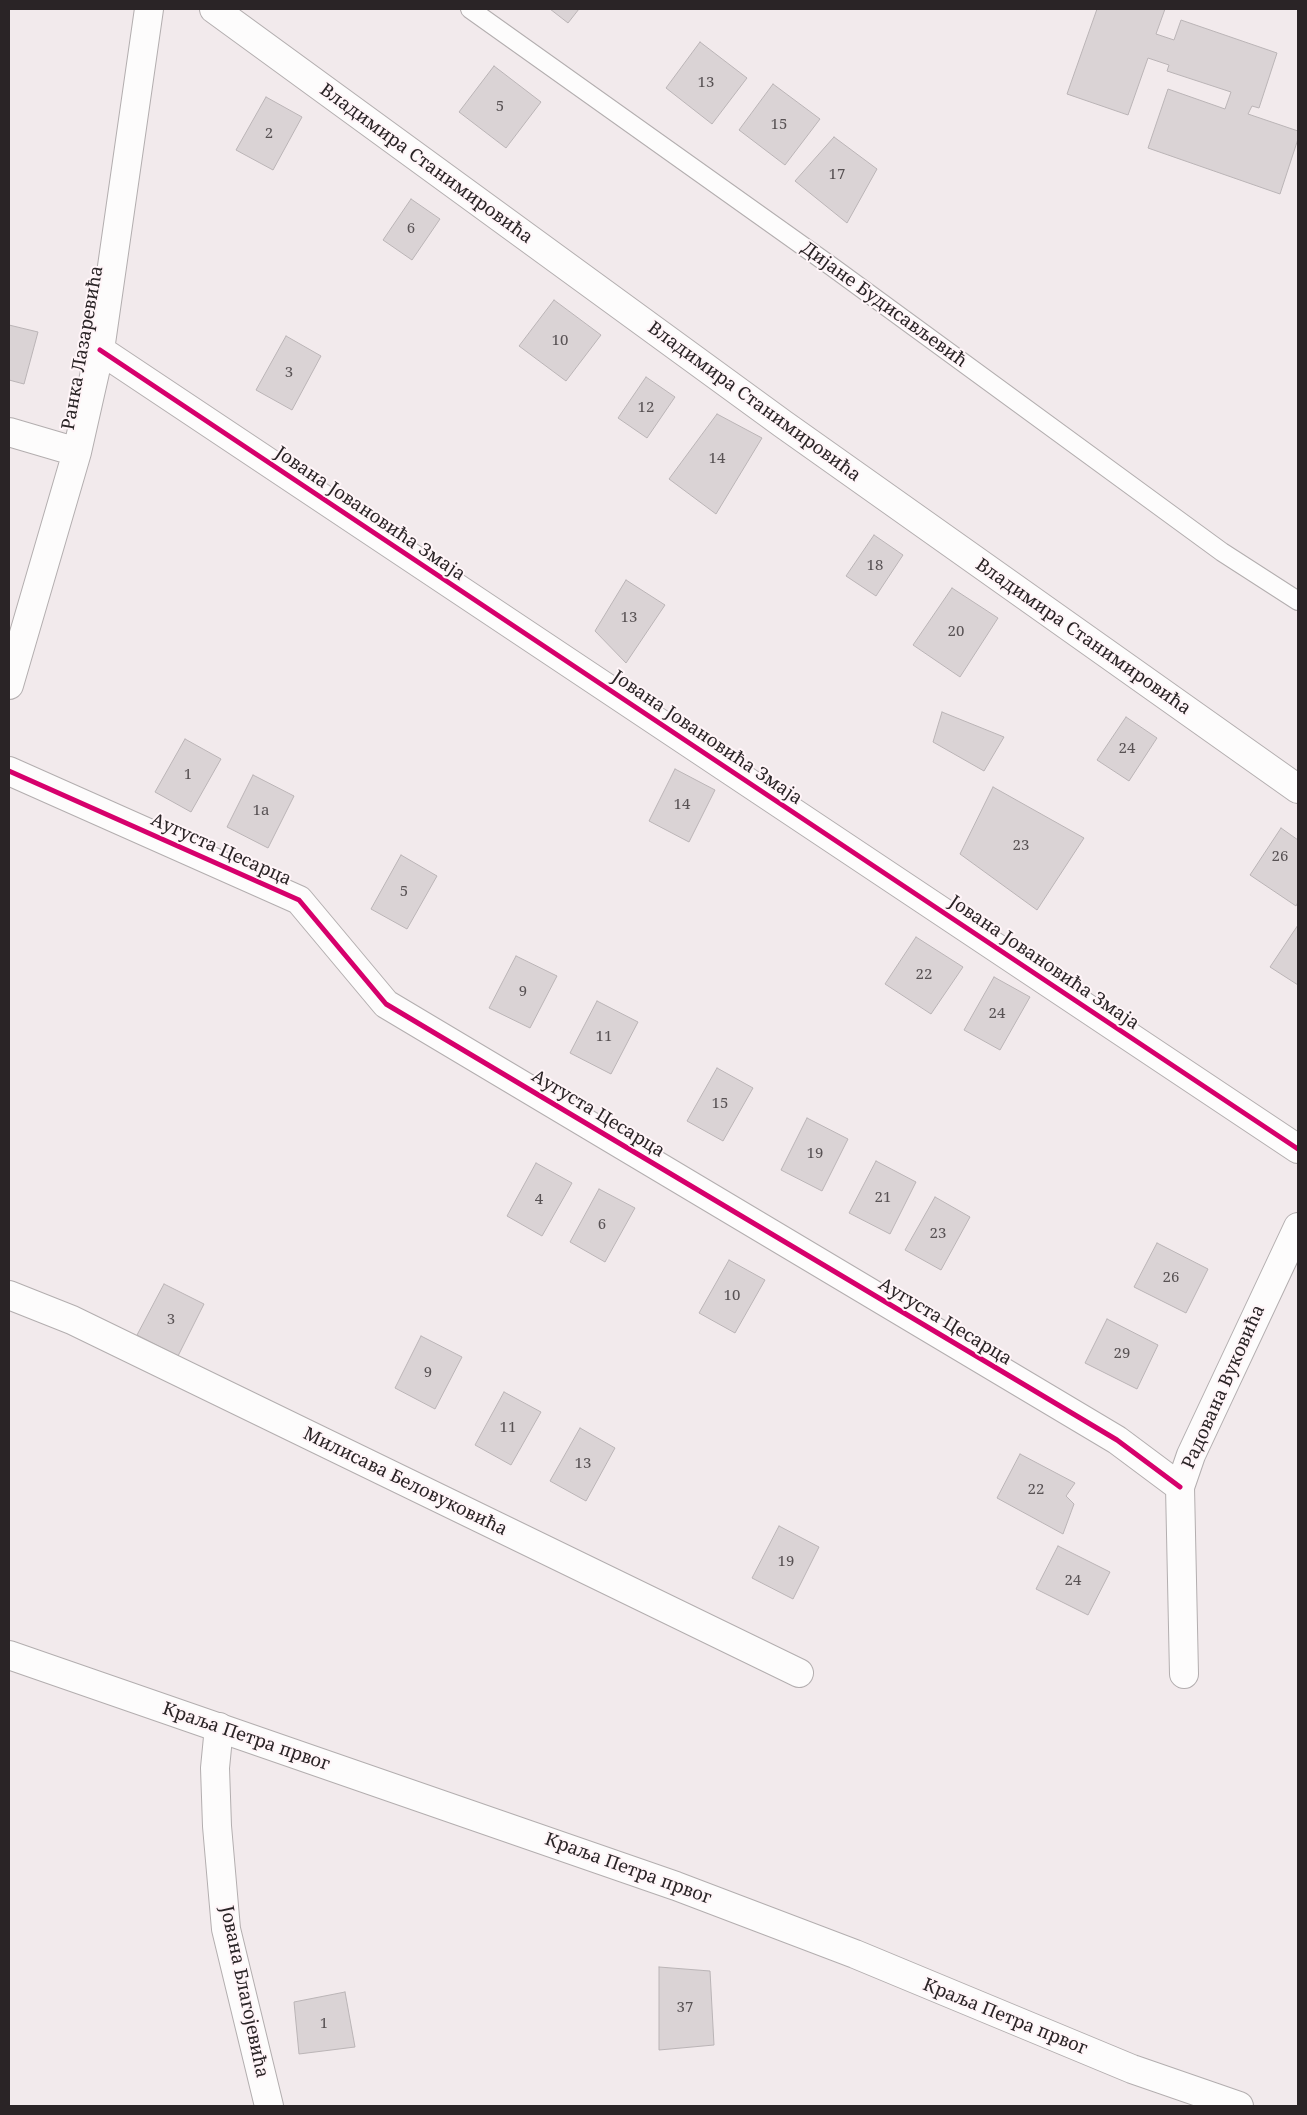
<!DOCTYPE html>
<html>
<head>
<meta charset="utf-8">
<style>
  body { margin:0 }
  #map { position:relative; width:1307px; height:2115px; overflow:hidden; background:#f2eaec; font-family:"Noto Serif",serif }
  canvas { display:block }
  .frame { position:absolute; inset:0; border:10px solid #2a2426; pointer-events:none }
</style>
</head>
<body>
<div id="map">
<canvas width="1307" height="2115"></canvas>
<div class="frame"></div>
</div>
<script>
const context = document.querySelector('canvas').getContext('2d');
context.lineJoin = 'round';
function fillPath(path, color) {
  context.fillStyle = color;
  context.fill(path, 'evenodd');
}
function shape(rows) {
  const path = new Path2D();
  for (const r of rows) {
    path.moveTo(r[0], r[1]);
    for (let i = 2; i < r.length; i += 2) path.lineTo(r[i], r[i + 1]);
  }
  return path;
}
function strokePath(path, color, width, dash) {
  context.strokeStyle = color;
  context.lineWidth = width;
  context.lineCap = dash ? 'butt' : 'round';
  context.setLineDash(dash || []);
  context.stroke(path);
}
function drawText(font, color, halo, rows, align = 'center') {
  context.font = font + ' "Noto Serif",serif';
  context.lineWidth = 4;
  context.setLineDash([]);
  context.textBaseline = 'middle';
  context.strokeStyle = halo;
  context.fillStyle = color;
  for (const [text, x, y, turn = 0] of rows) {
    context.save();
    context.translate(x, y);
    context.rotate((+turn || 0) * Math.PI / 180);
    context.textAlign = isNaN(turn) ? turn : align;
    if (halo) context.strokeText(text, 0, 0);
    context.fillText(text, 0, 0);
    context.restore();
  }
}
const building = shape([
  [550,9,579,9,568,23,550,9],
  [1097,9,1165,9,1156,34,1174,40,1181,20,1277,53,1259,108,1252,106,1248,114,1298,131,1298,139,1280,194,1148,148,1168,89,1225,109,1231,92,1167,71,1169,65,1148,58,1128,115,1067,94,1097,9],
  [700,42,747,78,712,124,666,88,700,42],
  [494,66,541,102,506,148,459,112,494,66],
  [773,84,820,119,785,165,739,130,773,84],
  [266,97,302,117,273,170,236,150,266,97],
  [834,137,877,169,847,223,795,181,834,137],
  [411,199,440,219,412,260,383,240,411,199],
  [554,300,601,335,566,381,519,346,554,300],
  [9,325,38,332,24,384,9,380,9,325],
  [286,336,321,356,292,410,256,390,286,336],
  [646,377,675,397,647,438,618,418,646,377],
  [717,414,762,438,716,514,669,479,717,414],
  [874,535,903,555,876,596,846,576,874,535],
  [626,580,665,605,626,663,595,631,626,580],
  [952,588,998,618,960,677,913,645,952,588],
  [942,712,1004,737,984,771,933,742,942,712],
  [1126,717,1157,738,1129,781,1097,760,1126,717],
  [185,739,221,759,191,812,155,792,185,739],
  [675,769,715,790,689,842,649,821,675,769],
  [253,775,294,796,268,848,227,827,253,775],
  [993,787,1084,838,1037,910,960,854,993,787],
  [1281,828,1298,840,1298,902,1296,906,1250,875,1281,828],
  [401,855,437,876,407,929,371,909,401,855],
  [1298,925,1298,985,1270,967,1298,925],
  [916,937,963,967,931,1014,885,984,916,937],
  [516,956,557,976,530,1028,489,1008,516,956],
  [994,977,1030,997,1000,1050,964,1030,994,977],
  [597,1001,638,1022,611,1074,570,1053,597,1001],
  [717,1068,753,1088,723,1141,687,1121,717,1068],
  [807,1118,848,1139,822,1191,781,1170,807,1118],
  [876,1161,916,1182,890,1234,849,1213,876,1161],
  [536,1163,572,1183,542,1236,507,1216,536,1163],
  [599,1189,635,1208,605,1262,570,1242,599,1189],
  [935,1197,970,1217,941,1270,905,1250,935,1197],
  [1157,1243,1208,1269,1186,1313,1134,1287,1157,1243],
  [729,1260,765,1280,735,1333,699,1313,729,1260],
  [164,1284,204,1304,178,1356,137,1335,164,1284],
  [1107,1319,1158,1345,1137,1389,1085,1363,1107,1319],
  [421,1336,462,1357,435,1409,395,1388,421,1336],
  [504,1392,541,1412,511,1465,475,1445,504,1392],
  [580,1428,615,1448,586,1501,550,1481,580,1428],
  [1020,1454,1075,1483,1066,1496,1074,1504,1063,1534,997,1498,1020,1454],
  [779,1526,819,1547,793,1599,752,1578,779,1526],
  [1058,1546,1110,1572,1088,1615,1036,1589,1058,1546],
  [659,1967,710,1971,714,2045,659,2050,659,1967],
  [345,1992,355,2047,299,2054,294,2002,345,1992]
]);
const service = shape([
  [470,9,831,266,1222,552,1298,601]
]);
const minor = shape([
  [214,9,783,424,1298,789],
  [100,350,1298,1149],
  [9,432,77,452],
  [9,685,77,452,100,350,149,9],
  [9,771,299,900,386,1004,1117,1440,1180,1487],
  [9,1295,72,1320,799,1673],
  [1184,1674,1180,1487,1191,1455,1298,1227],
  [219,1727,215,1768,217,1826,226,1929,269,2106]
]);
const tertiary = shape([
  [9,1655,676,1886,855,1954,1132,2069,1239,2106]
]);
const cycleway = shape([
  [100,350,1298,1149],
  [9,771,299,900,386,1004,1117,1440,1180,1487]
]);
const numberNames = [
  ["13",706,83],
  ["5",500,107],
  ["15",779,125],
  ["2",269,134],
  ["17",837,175],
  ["6",411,229],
  ["10",560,341],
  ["3",289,373],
  ["12",646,408],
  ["14",717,459],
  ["18",875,566],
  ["13",629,618],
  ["20",956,632],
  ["24",1127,749],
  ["1",188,775],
  ["14",682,805],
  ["1a",261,811],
  ["23",1021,846],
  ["26",1280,857],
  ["5",404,892],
  ["22",924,975],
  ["9",523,992],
  ["24",997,1014],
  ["11",604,1037],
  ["15",720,1104],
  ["19",815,1154],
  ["21",883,1198],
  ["4",539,1200],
  ["6",602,1225],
  ["23",938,1234],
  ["26",1171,1278],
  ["10",732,1296],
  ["3",171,1320],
  ["29",1122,1354],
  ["9",428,1373],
  ["11",508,1428],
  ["13",583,1464],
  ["22",1036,1490],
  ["19",786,1562],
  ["24",1073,1581],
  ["37",685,2008],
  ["1",324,2024]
];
const streetNames = [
  ["Владимира Станимировића",426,164,36],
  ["Дијане Будисављевић",884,305,36],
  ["Ранка Лазаревића",83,348,-80],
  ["Владимира Станимировића",754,402,36],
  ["Јована Јовановића Змаја",370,514,34],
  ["Владимира Станимировића",1083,637,35],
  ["Јована Јовановића Змаја",707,738,34],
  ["Аугуста Цесарца",221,850,24],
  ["Јована Јовановића Змаја",1044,963,34],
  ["Аугуста Цесарца",598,1114,31],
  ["Аугуста Цесарца",945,1322,31],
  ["Радована Вуковића",1224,1387,-66],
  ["Милисава Беловуковића",405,1482,26],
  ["Краља Петра првог",246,1737,19],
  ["Краља Петра првог",628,1869,20],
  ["Јована Благојевића",244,1992,78],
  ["Краља Петра првог",1005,2017,22]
];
fillPath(building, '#dad3d5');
strokePath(building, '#bab4b6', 1);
strokePath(service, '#b3aeaf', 20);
strokePath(minor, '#b3aeaf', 30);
strokePath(tertiary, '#b3aeaf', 30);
strokePath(service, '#fdfcfc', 18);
strokePath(minor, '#fdfcfc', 28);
strokePath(tertiary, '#fdfcfc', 28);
strokePath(cycleway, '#d6006c', 5);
drawText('15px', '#585254', null, numberNames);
drawText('18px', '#2a2426', '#fff5f8', streetNames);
</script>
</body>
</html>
